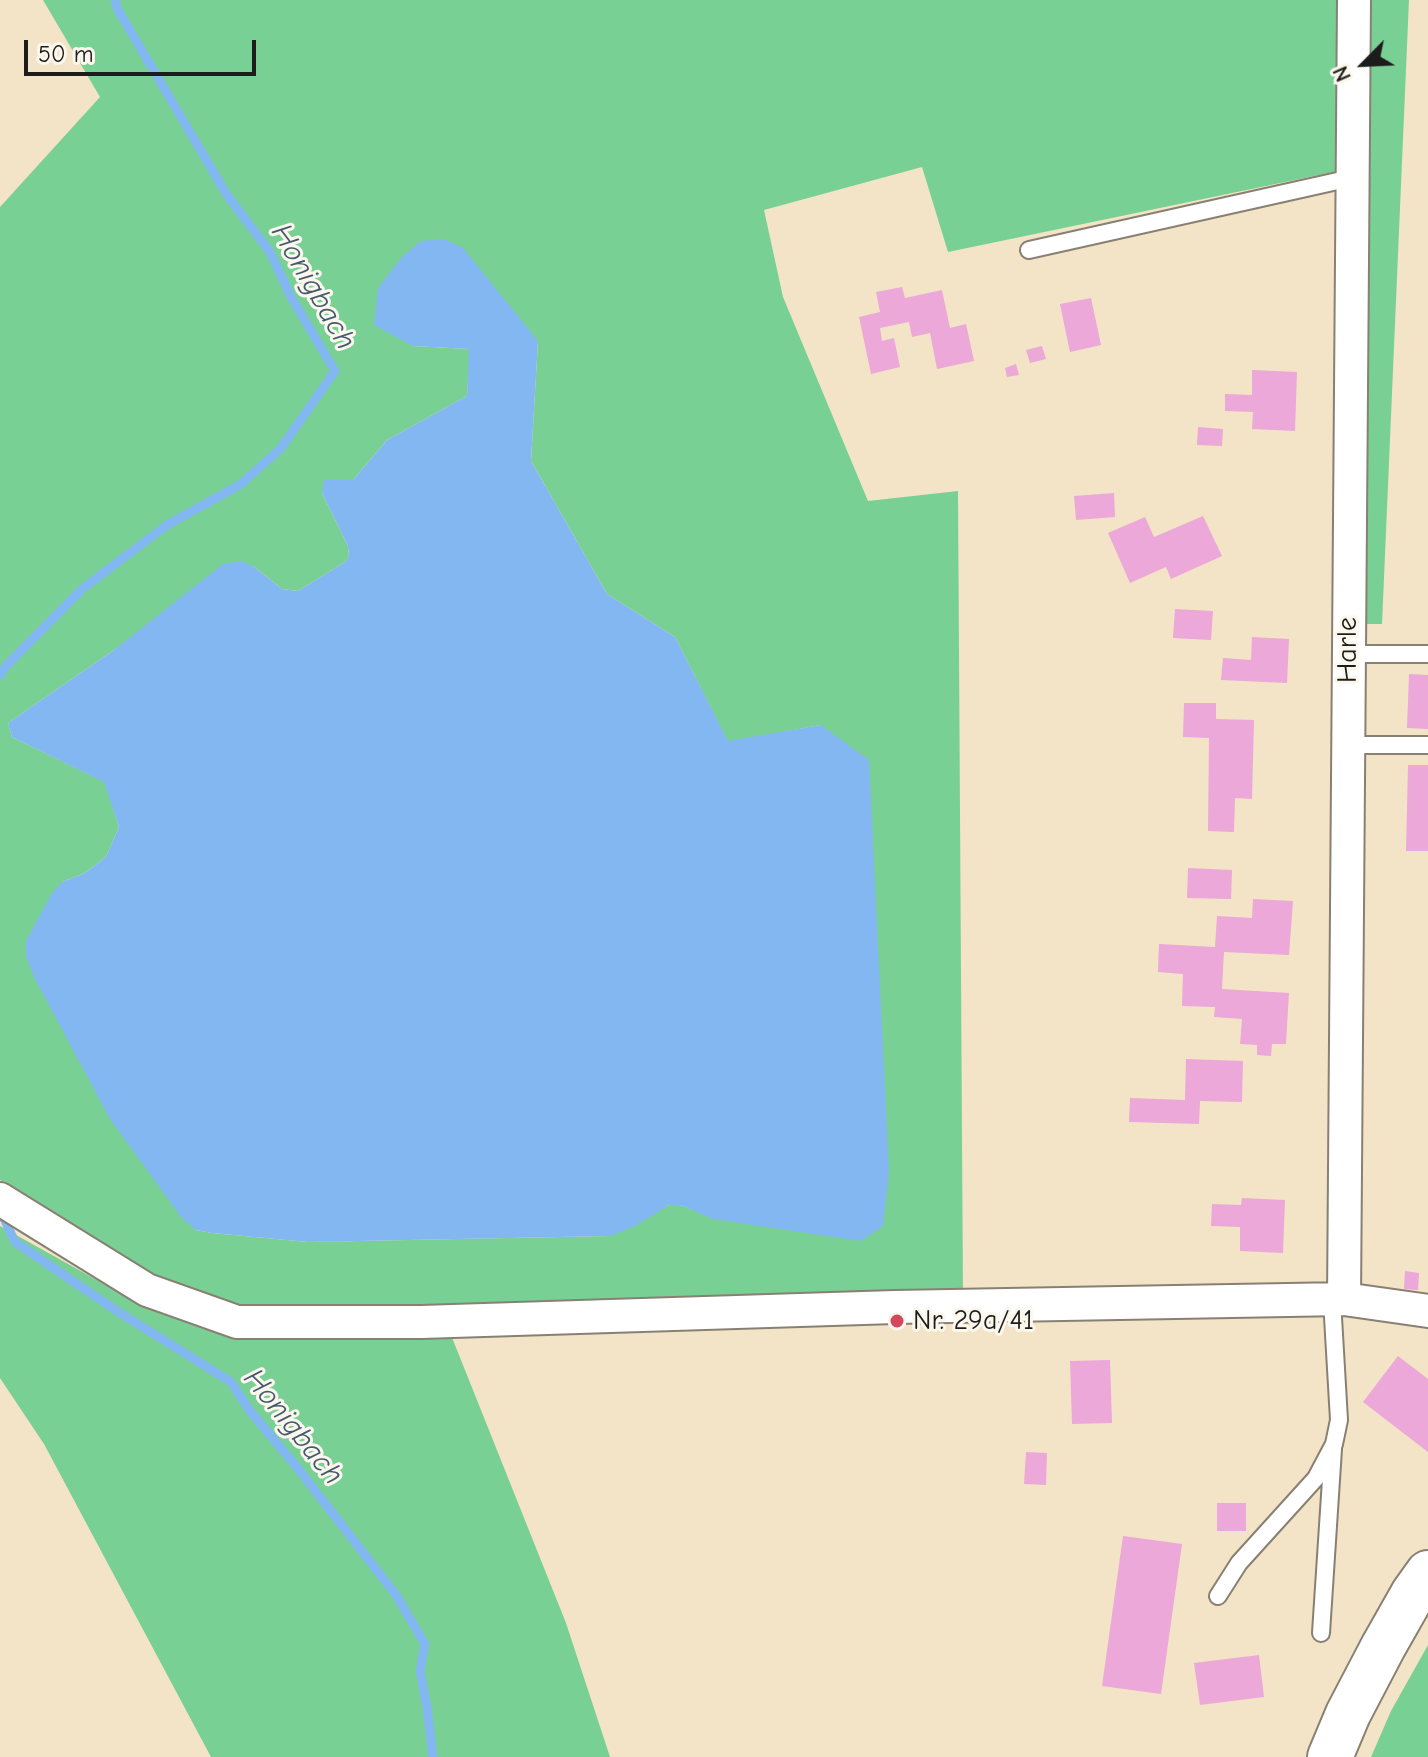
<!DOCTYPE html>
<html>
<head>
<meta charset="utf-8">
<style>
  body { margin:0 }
  #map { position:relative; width:1428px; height:1757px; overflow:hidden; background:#f3e3c7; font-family:"Comic Neue",sans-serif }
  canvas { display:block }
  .north { position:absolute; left:1324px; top:24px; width:80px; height:80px; -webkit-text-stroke:6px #fbf7ec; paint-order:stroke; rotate:246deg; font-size:22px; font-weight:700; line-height:32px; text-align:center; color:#1c1c1c }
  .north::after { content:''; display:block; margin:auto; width:28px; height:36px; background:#1c1c1c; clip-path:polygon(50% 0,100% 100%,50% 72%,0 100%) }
  .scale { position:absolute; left:24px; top:40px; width:232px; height:36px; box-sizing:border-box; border:4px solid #1c1c1c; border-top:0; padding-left:10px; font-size:24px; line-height:28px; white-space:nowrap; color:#1c1c1c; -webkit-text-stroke:6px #fbf7ec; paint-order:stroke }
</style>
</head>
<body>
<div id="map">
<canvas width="1428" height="1757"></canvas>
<div class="north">N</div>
<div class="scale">50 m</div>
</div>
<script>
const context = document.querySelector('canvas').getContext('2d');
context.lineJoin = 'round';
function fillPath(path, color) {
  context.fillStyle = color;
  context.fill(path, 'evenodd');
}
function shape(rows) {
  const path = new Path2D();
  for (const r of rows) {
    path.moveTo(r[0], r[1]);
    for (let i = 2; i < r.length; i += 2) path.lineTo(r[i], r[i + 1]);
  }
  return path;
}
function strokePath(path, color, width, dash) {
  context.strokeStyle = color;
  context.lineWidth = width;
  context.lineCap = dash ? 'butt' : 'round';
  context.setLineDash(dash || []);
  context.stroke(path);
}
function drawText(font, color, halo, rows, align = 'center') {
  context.font = font + ' "Comic Neue",sans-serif';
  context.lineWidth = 6;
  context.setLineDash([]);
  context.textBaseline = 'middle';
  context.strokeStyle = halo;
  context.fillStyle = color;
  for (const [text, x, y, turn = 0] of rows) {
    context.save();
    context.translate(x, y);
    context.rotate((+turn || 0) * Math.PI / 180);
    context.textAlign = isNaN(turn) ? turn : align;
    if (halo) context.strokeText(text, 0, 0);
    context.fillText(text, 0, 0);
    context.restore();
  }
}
const green = shape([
  [43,0,1345,0,1343,170,948,252,922,167,764,210,783,297,868,501,958,491,963,1297,247,1314,150,1282,0,1180,0,207,100,97],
  [538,341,531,461,607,594,675,637,728,742,821,725,694,1210,681,1205,669,1205,609,1236,308,1242,212,1233,196,1230,62,882,85,873,106,857,119,827,105,782,12,737,8,723,114,650,253,566,282,589,298,591,345,562,349,557,348,546,322,493,353,480,387,440,467,396,470,349,413,346],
  [1366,0,1409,0,1382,624,1363,624],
  [0,1226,149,1309,233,1334,451,1335,566,1623,610,1757,211,1757,44,1444,0,1378],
  [1428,1645,1428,1757,1371,1757,1391,1711]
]);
const water = shape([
  [444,239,463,248,538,341,531,461,607,594,675,637,728,741,821,725,869,760,889,1172,883,1226,861,1241,713,1219,681,1205,669,1205,635,1226,610,1236,308,1242,212,1233,196,1230,181,1217,110,1119,34,977,26,956,26,941,52,893,62,882,85,873,106,857,119,827,104,782,12,737,8,723,114,650,223,564,241,561,253,566,282,589,298,591,345,562,349,557,348,546,322,493,324,480,353,480,387,440,467,396,469,349,413,346,374,325,378,288,402,257,421,241]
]);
const stream = shape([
  [0,675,6,666,82,589,167,525,241,484,281,448,335,371,291,297,270,252,227,195,118,10,115,0],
  [1,1212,15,1242,117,1311,231,1382,250,1411,296,1466,396,1595,425,1644,420,1671,427,1707,433,1757]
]);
const building = shape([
  [902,287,905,298,942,290,950,328,966,324,974,361,937,369,930,333,912,337,909,322,880,328,882,341,894,338,900,367,871,374,859,317,880,312,876,292],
  [1091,298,1101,345,1070,352,1060,304],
  [1042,346,1046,359,1030,363,1026,350],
  [1016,364,1019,375,1007,377,1005,368],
  [1252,370,1297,372,1295,431,1252,429,1253,412,1225,411,1225,394,1252,395],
  [1198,427,1223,429,1222,446,1197,445],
  [1114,493,1115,517,1076,520,1074,496],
  [1203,516,1222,556,1171,579,1166,567,1130,583,1108,533,1145,517,1154,537],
  [1175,609,1213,611,1211,640,1173,638],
  [1252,637,1289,639,1287,683,1221,680,1223,658,1251,660],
  [1409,674,1428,675,1428,729,1407,728],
  [1184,703,1216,703,1216,719,1254,720,1252,799,1235,798,1234,832,1208,831,1209,738,1183,737],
  [1408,765,1428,765,1428,851,1406,851],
  [1188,868,1232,870,1231,899,1187,898],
  [1253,899,1293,901,1289,955,1224,952,1222,989,1289,993,1286,1044,1272,1044,1271,1056,1257,1055,1257,1045,1240,1044,1242,1019,1214,1017,1215,1007,1182,1006,1183,974,1158,972,1159,944,1215,947,1217,916,1252,918],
  [1186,1059,1243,1061,1242,1102,1200,1101,1199,1124,1129,1122,1130,1098,1185,1100],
  [1242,1198,1285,1200,1283,1253,1240,1251,1240,1227,1211,1226,1212,1204,1241,1205],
  [1405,1271,1419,1273,1418,1290,1404,1289],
  [1398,1356,1428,1379,1428,1452,1363,1402],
  [1110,1360,1112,1423,1072,1424,1070,1361],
  [1026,1452,1047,1453,1046,1485,1024,1484],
  [1217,1503,1246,1503,1246,1531,1217,1531],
  [1123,1536,1182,1544,1161,1694,1102,1686],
  [1259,1655,1264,1697,1200,1705,1194,1663]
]);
const lane = shape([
  [1029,250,1351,178],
  [1348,654,1428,654],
  [1347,745,1428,745],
  [1218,1596,1239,1563,1316,1478,1334,1444,1339,1420,1332,1300],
  [1321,1633,1333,1449]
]);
const street = shape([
  [0,1199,147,1290,237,1322,421,1322,895,1307,1344,1299,1428,1311],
  [1344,1299,1354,0]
]);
const secondary = shape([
  [1330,1757,1348,1714,1383,1647,1413,1594,1428,1573]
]);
const markers = [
  [897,1321,8,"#d1495b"]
];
const streetNames = [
  ["Harle",1348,650,-90]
];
const poiNames = [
  ["Nr. 29a/41",913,1321]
];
const waterNames = [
  ["Honigbach",313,287,60],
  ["Honigbach",293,1427,51]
];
fillPath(green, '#79d095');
fillPath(water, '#83b7f1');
strokePath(stream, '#83b7f1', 9);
fillPath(building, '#eba8d8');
strokePath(lane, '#888072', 20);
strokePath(street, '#888072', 36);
strokePath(secondary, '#888072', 48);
strokePath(lane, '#fff', 16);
strokePath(street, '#fff', 32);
strokePath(secondary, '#fff', 44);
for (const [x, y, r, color] of markers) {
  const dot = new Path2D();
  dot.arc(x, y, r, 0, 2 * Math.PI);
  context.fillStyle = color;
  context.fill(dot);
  strokePath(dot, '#fbf7ec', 3);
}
drawText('28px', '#1c1c1c', '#fbf7ec', streetNames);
drawText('28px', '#1c1c1c', '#fbf7ec', poiNames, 'left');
drawText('italic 30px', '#455a71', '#fbf7ec', waterNames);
</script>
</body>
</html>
